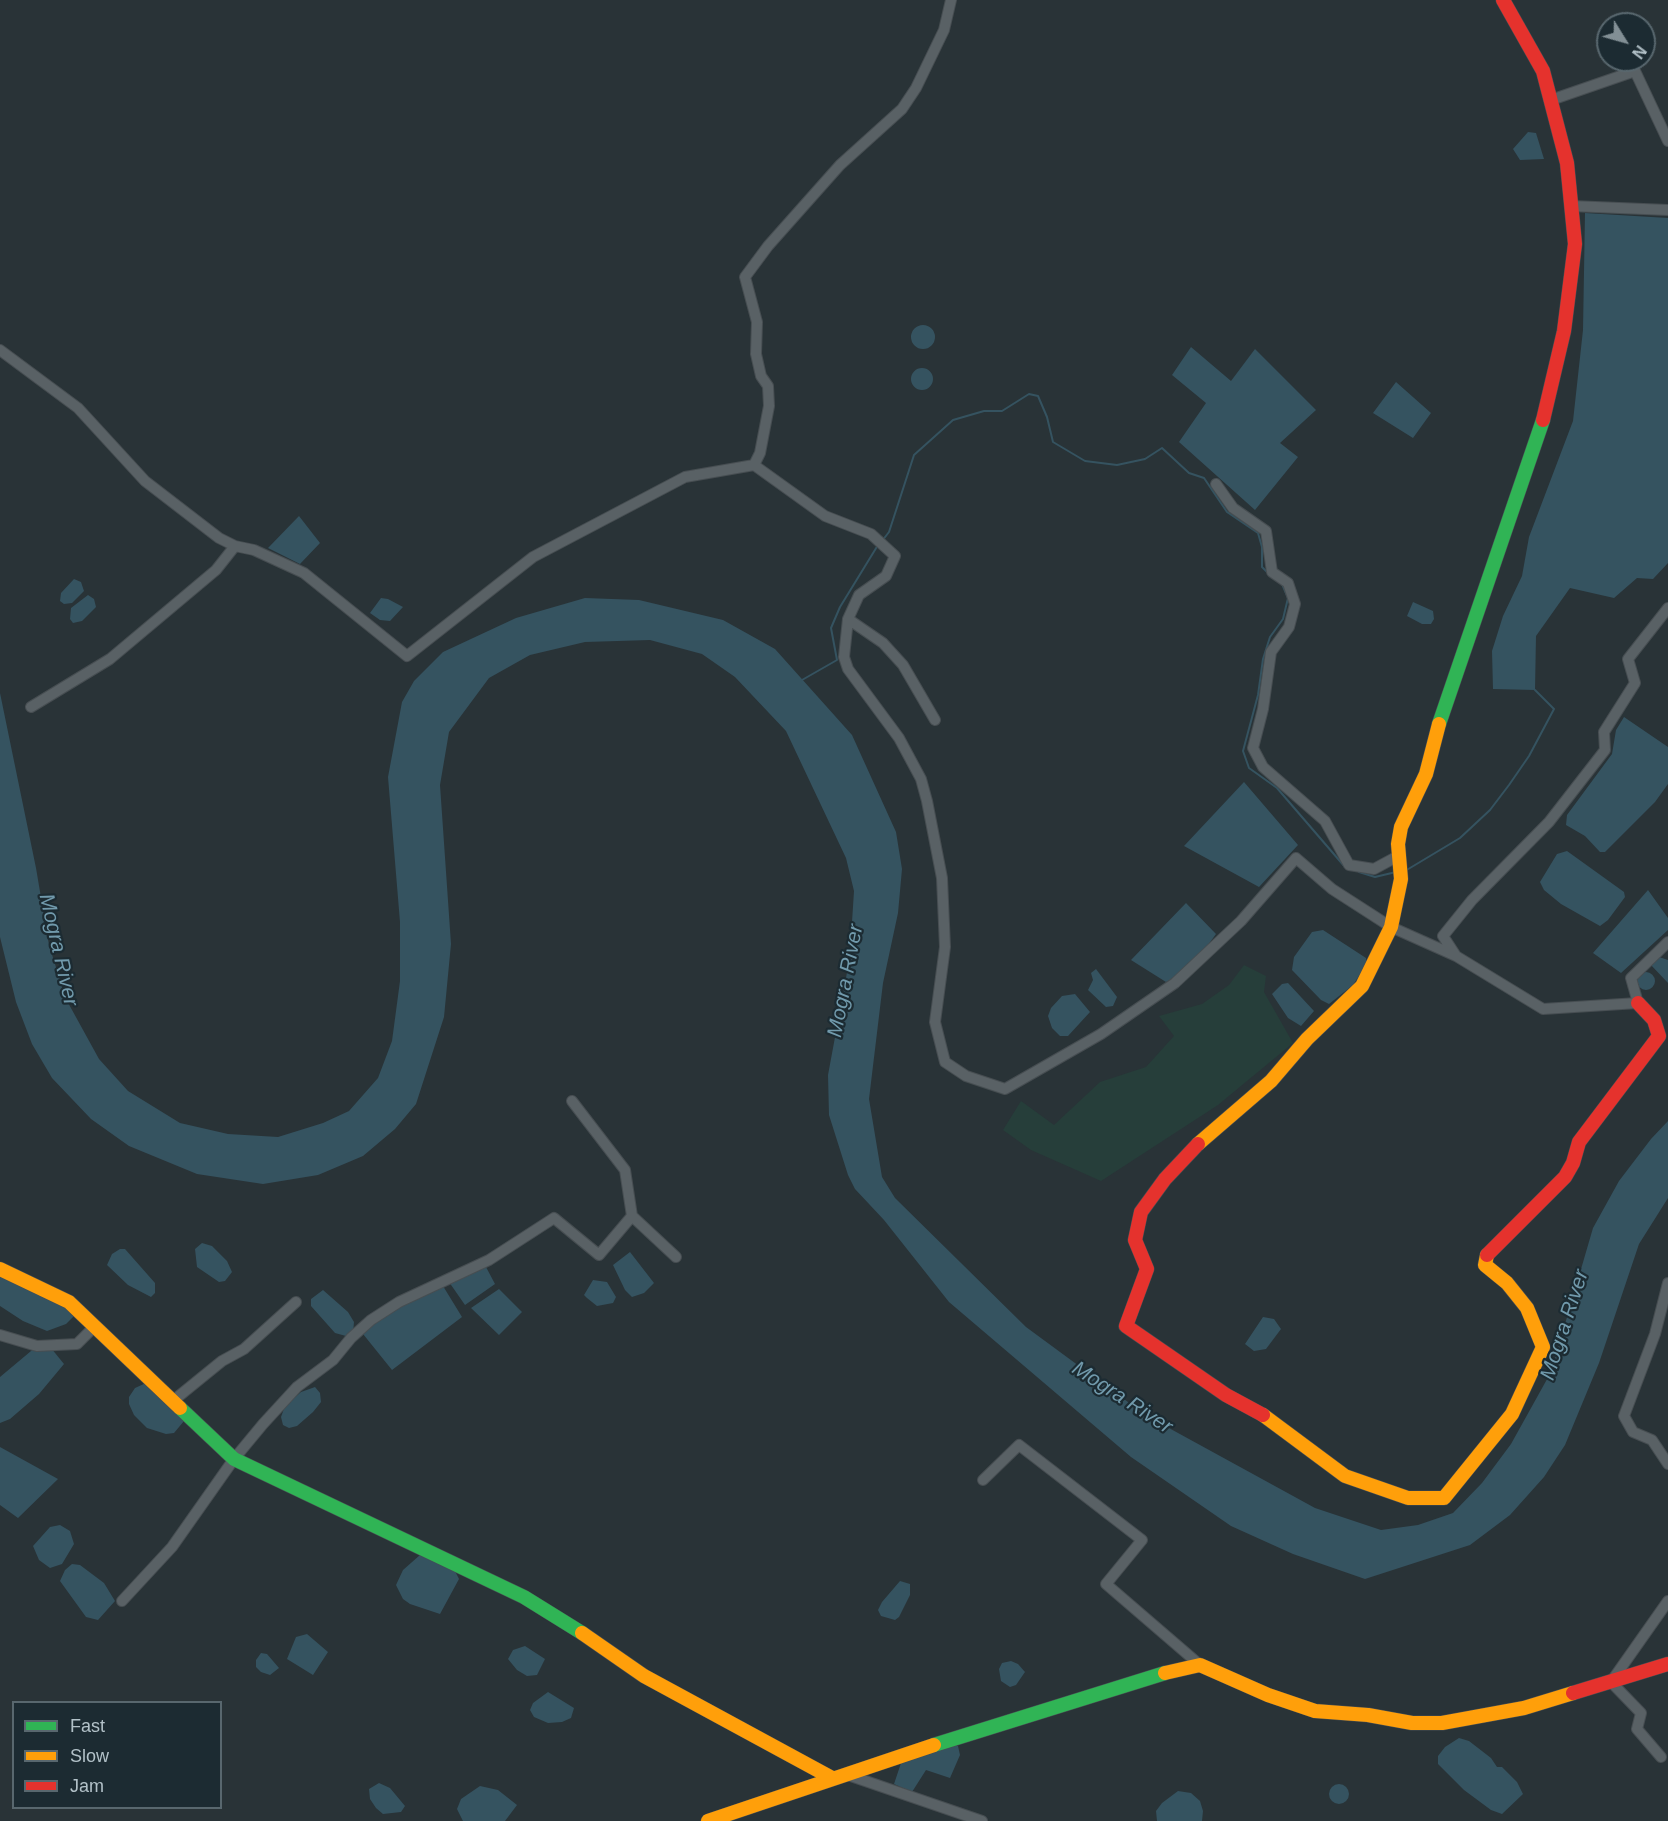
<!DOCTYPE html>
<html>
<head>
<meta charset="utf-8">
<style>
  body { margin:0 }
  #map { position:relative; width:1668px; height:1821px; overflow:hidden; background:#293337; font-family:Arial,sans-serif }
  canvas { display:block }
  .legend { position:absolute; left:12px; top:1701px; width:210px; height:108px; box-sizing:border-box; background:#1c2b32; border:2px solid #58676e; margin:0; padding:8px 10px; list-style:none; font-size:18px; color:#b2c1c8 }
  .legend li { display:flex; align-items:center; gap:12px; height:30px }
  .legend b { width:30px; border:2px solid #58676e }
  .north { position:absolute; left:1596px; top:12px; width:60px; height:60px; box-sizing:border-box; background:#1c2b32; border:2px solid #58676e; border-radius:50%; rotate:127deg; font-size:16px; font-weight:700; line-height:24px; text-align:center; color:#b2c1c8 }
  .north::after { content:''; display:block; margin:auto; width:21px; height:27px; background:#828f95; clip-path:polygon(50% 0,100% 100%,50% 72%,0 100%) }
</style>
</head>
<body>
<div id="map">
<canvas width="1668" height="1821"></canvas>
<ul class="legend">
<li><b style="height:8px;background:#30b455"></b>Fast</li>
<li><b style="height:8px;background:#ff9f0a"></b>Slow</li>
<li><b style="height:8px;background:#e5322d"></b>Jam</li>
</ul>
<div class="north">N</div>
</div>
<script>
const context = document.querySelector('canvas').getContext('2d');
context.lineJoin = 'round';
function fillPath(path, color) {
  context.fillStyle = color;
  context.fill(path, 'evenodd');
}
function shape(rows) {
  const path = new Path2D();
  for (const r of rows) {
    if (r.length === 3) {
      path.moveTo(r[0] + r[2], r[1]);
      path.arc(r[0], r[1], r[2], 0, 2 * Math.PI);
      continue;
    }
    path.moveTo(r[0], r[1]);
    for (let i = 2; i < r.length; i += 2) path.lineTo(r[i], r[i + 1]);
  }
  return path;
}
function strokePath(path, color, width, dash) {
  context.strokeStyle = color;
  context.lineWidth = width;
  context.lineCap = dash ? 'butt' : 'round';
  context.setLineDash(dash || []);
  context.stroke(path);
}
function drawText(font, color, halo, rows, align = 'center') {
  context.font = font + ' Arial,sans-serif';
  context.lineWidth = 4.5;
  context.setLineDash([]);
  context.textBaseline = 'middle';
  context.strokeStyle = halo;
  context.fillStyle = color;
  for (const [text, x, y, turn = 0] of rows) {
    context.save();
    context.translate(x, y);
    context.rotate((+turn || 0) * Math.PI / 180);
    context.textAlign = isNaN(turn) ? turn : align;
    if (halo) context.strokeText(text, 0, 0);
    context.fillText(text, 0, 0);
    context.restore();
  }
}
const green = shape([
  [1244,965,1266,976,1264,992,1293,1043,1218,1105,1101,1181,1031,1150,1003,1130,1021,1101,1054,1125,1100,1082,1146,1067,1174,1036,1159,1016,1202,1004,1229,985]
]);
const water = shape([
  [1528,132,1536,133,1544,159,1520,160,1513,149],
  [1585,213,1668,218,1668,563,1653,579,1637,578,1614,598,1570,588,1536,636,1535,690,1493,689,1492,651,1503,616,1522,576,1529,537,1573,421,1583,330],
  [923,337,12],
  [1191,347,1231,381,1255,349,1316,410,1280,443,1298,457,1255,510,1179,442,1206,403,1172,375],
  [922,379,11],
  [1396,382,1431,413,1413,438,1373,413],
  [299,516,320,543,300,564,268,548],
  [74,579,81,582,84,591,72,603,64,604,60,601,61,593],
  [88,595,94,599,96,607,82,621,73,623,70,619,71,608],
  [381,598,388,599,403,607,390,621,380,620,370,613],
  [585,598,639,600,723,620,775,649,852,735,896,832,902,869,898,913,883,983,869,1099,882,1177,895,1198,1026,1327,1147,1416,1315,1508,1381,1530,1418,1525,1453,1513,1482,1483,1511,1444,1551,1372,1593,1228,1619,1181,1651,1139,1668,1121,1668,1198,1639,1244,1599,1363,1565,1445,1544,1477,1510,1515,1470,1545,1365,1579,1293,1554,1231,1526,1131,1457,949,1302,884,1220,855,1189,848,1175,829,1115,828,1075,848,967,852,922,854,891,846,858,786,731,735,677,702,654,650,640,585,642,530,655,489,678,449,732,440,785,451,944,444,1017,416,1104,395,1129,363,1156,318,1175,263,1184,197,1174,129,1146,91,1119,52,1078,32,1044,16,1002,0,937,0,693,36,868,49,945,66,999,99,1059,128,1091,180,1123,228,1134,278,1137,323,1123,349,1111,378,1078,392,1041,400,981,400,922,388,777,402,702,414,681,443,652,516,618],
  [1413,602,1433,611,1434,619,1431,624,1422,624,1407,616],
  [1624,717,1668,747,1668,784,1655,802,1605,852,1600,852,1585,836,1566,825,1567,815,1612,754,1616,730],
  [1244,782,1298,845,1259,887,1184,846],
  [1567,851,1624,892,1625,897,1608,920,1600,926,1561,904,1544,890,1540,882,1557,854],
  [1648,890,1668,918,1668,930,1621,973,1593,953],
  [1186,903,1216,934,1189,971,1166,982,1131,960],
  [1323,930,1366,958,1366,965,1353,985,1329,1004,1321,1000,1292,970,1294,957,1312,932],
  [1659,957,1668,960,1668,983,1650,964],
  [1096,969,1117,997,1113,1006,1106,1007,1088,990,1093,980,1091,973],
  [1646,981,9],
  [1288,983,1314,1011,1301,1026,1288,1018,1272,994,1282,984],
  [1075,994,1090,1012,1068,1036,1060,1036,1052,1028,1048,1016,1051,1008,1062,996],
  [202,1243,212,1246,227,1261,232,1272,225,1281,219,1282,197,1267,195,1249],
  [120,1249,125,1249,155,1283,155,1293,151,1297,128,1285,107,1265,112,1254],
  [630,1252,654,1283,644,1293,632,1297,625,1290,613,1265],
  [486,1267,495,1284,465,1305,449,1282],
  [0,1275,48,1293,75,1315,66,1324,47,1331,23,1321,0,1306],
  [593,1280,607,1282,616,1297,613,1303,597,1306,587,1298,584,1295],
  [443,1286,462,1317,392,1370,363,1334,385,1314],
  [499,1289,522,1312,499,1335,471,1308],
  [323,1290,348,1312,354,1322,353,1333,346,1336,335,1333,311,1306,311,1299],
  [1263,1317,1274,1319,1281,1329,1266,1349,1254,1351,1245,1344],
  [37,1346,51,1348,64,1364,39,1394,10,1419,0,1423,0,1377],
  [146,1383,184,1421,174,1433,166,1434,147,1428,134,1415,129,1404,129,1397,135,1388],
  [315,1387,320,1393,321,1402,313,1412,297,1426,289,1428,283,1425,281,1417,285,1406,301,1392],
  [0,1447,58,1479,18,1518,0,1505],
  [60,1525,70,1531,74,1544,62,1564,50,1568,39,1560,33,1546,50,1527],
  [420,1555,431,1558,455,1571,459,1579,440,1614,410,1604,403,1599,396,1585,403,1570],
  [72,1564,80,1565,104,1583,115,1601,98,1620,86,1617,60,1581,65,1570],
  [900,1581,910,1584,910,1595,899,1617,895,1620,881,1616,878,1610,882,1602],
  [307,1634,328,1652,313,1675,287,1659,296,1637],
  [525,1646,545,1659,537,1675,527,1676,517,1670,508,1659,513,1650],
  [261,1653,267,1654,279,1668,270,1675,261,1672,256,1667,256,1660],
  [1011,1661,1018,1664,1025,1672,1016,1685,1010,1687,1001,1681,999,1669,1002,1663],
  [548,1692,574,1708,571,1718,562,1722,548,1723,534,1717,530,1710,533,1703],
  [1459,1738,1469,1741,1491,1758,1497,1767,1502,1767,1517,1782,1523,1794,1502,1814,1491,1810,1464,1790,1438,1764,1438,1756,1445,1747],
  [952,1746,958,1746,960,1755,950,1778,926,1770,912,1792,894,1784,901,1763],
  [379,1783,390,1788,405,1806,401,1812,383,1814,376,1808,370,1799,369,1789],
  [1339,1794,10],
  [480,1786,498,1790,517,1805,505,1821,463,1821,457,1809,461,1799],
  [1178,1791,1191,1793,1200,1801,1203,1811,1202,1821,1157,1821,1156,1811,1162,1803]
]);
const stream = shape([
  [882,541,889,532,914,455,953,420,984,411,1002,411,1029,394,1038,396,1047,417,1053,442,1085,461,1117,465,1145,459,1162,448,1189,473,1204,478,1227,512,1258,533,1262,547,1262,567,1268,573],
  [1282,584,1288,598,1283,619,1270,637,1263,659,1258,695,1243,751,1249,768,1277,788,1345,867],
  [802,680,837,660,831,628,840,607,878,545],
  [1405,871,1460,838,1490,810,1509,785,1529,756,1554,709,1535,690],
  [1359,872,1375,877,1396,872]
]);
const street = shape([
  [1551,100,1635,71,1668,141],
  [1571,206,1668,210],
  [0,350,78,408,145,481,219,538,235,546,216,570,110,659,31,707],
  [754,465,825,516,871,534,895,556,886,576,859,595,848,619,883,643,903,665,935,720],
  [1216,484,1233,508,1266,531,1272,572,1288,583,1295,604,1289,627,1271,652,1263,709,1253,748,1263,767,1325,821,1349,865,1374,869,1400,855],
  [235,546,254,550,304,573,407,656,533,557,685,477,754,465,760,453,769,406,768,386,761,376,756,354,757,322,745,277,768,246,840,165,902,109,916,88,944,30,951,0],
  [848,619,844,657,848,669,899,738,921,779,927,801,942,878,945,947,935,1022,945,1062,966,1076,1005,1089,1101,1034,1175,983,1241,921,1296,858,1332,889,1391,927,1456,956,1443,936,1472,900,1549,822,1605,750,1604,732,1635,683,1628,659,1668,608],
  [1456,956,1543,1009,1638,1003,1631,978,1668,942],
  [572,1101,625,1170,632,1216],
  [1668,1283,1655,1334,1624,1416,1633,1432,1652,1440,1668,1464],
  [0,1335,37,1346,77,1344,95,1326],
  [174,1400,222,1361,244,1349,296,1302],
  [983,1480,1019,1445,1142,1540,1106,1584,1200,1665],
  [122,1601,172,1547,234,1459,263,1424,297,1387,333,1360,351,1338,371,1320,399,1302,489,1260,554,1218,599,1255,632,1216,676,1257],
  [1661,1757,1637,1729,1641,1713,1611,1682,1668,1601],
  [845,1774,982,1821]
]);
const fast = shape([
  [1439,724,1543,420],
  [180,1408,234,1459,524,1597,582,1633],
  [934,1745,1165,1673]
]);
const slow = shape([
  [1198,1144,1271,1081,1307,1039,1362,986,1391,927,1401,879,1398,844,1401,827,1426,774,1439,724],
  [0,1269,69,1302,180,1408],
  [1263,1415,1345,1476,1408,1498,1444,1498,1512,1414,1543,1347,1527,1308,1507,1283,1485,1265,1487,1255],
  [582,1633,644,1676,832,1778],
  [1165,1673,1200,1665,1268,1695,1315,1711,1368,1715,1412,1723,1442,1723,1524,1708,1573,1693],
  [708,1821,934,1745]
]);
const jam = shape([
  [1503,0,1543,71,1567,163,1575,244,1564,331,1543,420],
  [1198,1144,1165,1179,1141,1212,1135,1240,1147,1269,1126,1326,1226,1395,1263,1415],
  [1487,1255,1565,1177,1573,1163,1579,1142,1659,1036,1654,1020,1638,1003],
  [1573,1693,1668,1664]
]);
const waterNames = [
  ["Mogra River",58,950,77],
  ["Mogra River",846,981,-79],
  ["Mogra River",1565,1325,-72],
  ["Mogra River",1122,1398,33]
];
fillPath(green, '#263e3a');
fillPath(water, '#355360');
strokePath(stream, '#355360', 2);
strokePath(street, '#474e52', 12);
strokePath(fast, '#474e52', 15);
strokePath(slow, '#474e52', 15);
strokePath(jam, '#474e52', 15);
strokePath(street, '#596165', 10);
strokePath(fast, '#30b455', 14);
strokePath(slow, '#ff9f0a', 14);
strokePath(jam, '#e5322d', 14);
drawText('italic 21px', '#719aac', '#1c2b32', waterNames);
</script>
</body>
</html>
